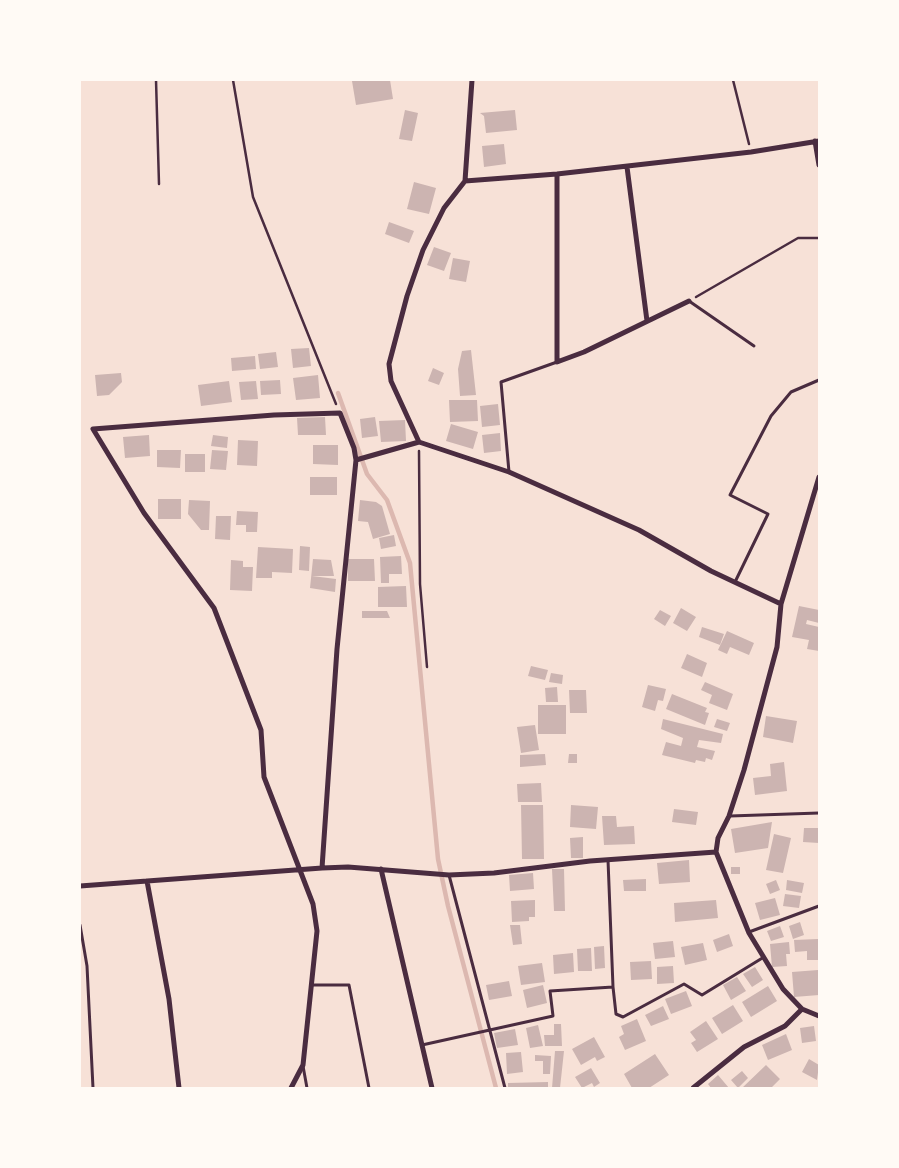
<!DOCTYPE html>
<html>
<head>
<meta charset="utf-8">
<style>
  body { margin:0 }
  #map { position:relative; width:899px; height:1168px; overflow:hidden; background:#f7e1d7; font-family:Raleway,sans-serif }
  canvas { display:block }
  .frame { position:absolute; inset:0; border:81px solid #fffaf5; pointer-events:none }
</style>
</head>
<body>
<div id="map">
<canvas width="899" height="1168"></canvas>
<div class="frame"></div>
</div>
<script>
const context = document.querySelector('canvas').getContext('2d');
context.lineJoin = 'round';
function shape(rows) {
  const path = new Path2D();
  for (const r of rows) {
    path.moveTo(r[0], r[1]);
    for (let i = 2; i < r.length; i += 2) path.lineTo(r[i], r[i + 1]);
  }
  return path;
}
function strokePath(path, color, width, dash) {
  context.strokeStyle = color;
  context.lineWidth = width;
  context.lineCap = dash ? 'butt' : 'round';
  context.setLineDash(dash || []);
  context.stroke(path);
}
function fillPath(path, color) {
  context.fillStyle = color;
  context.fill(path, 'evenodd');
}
const stream = shape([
  [338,393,367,474,387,500,410,563,438,859,448,906,496,1088]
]);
const building = shape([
  [390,80,393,99,356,105,352,81],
  [405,110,418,113,412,141,399,139],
  [515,110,517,130,486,133,484,116,480,113],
  [504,144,506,164,484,167,482,146],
  [414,182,436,188,429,214,407,209],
  [389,222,414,231,409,243,385,234],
  [434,247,451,253,444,271,427,265],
  [453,258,470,261,466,282,449,279],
  [309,348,311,366,293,368,291,349],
  [471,350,476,395,460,396,458,369,462,351],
  [276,352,278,367,260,369,258,354],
  [255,356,256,369,232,371,231,358],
  [433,368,444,373,439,385,428,381],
  [121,373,122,382,109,395,97,396,95,375],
  [318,375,320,398,296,400,293,378],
  [280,380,281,394,261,395,260,381],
  [229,381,232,402,201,406,198,385],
  [256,381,258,399,241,400,239,382],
  [449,400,477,400,478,421,450,422],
  [498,404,500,425,482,427,480,406],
  [325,417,326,435,298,435,297,418],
  [375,417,378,436,362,438,360,419],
  [405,420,406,441,381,442,379,421],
  [451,424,478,432,473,449,446,441],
  [500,433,501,451,484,453,482,435],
  [149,435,150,456,125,458,123,437],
  [213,435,228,437,227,448,211,446],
  [238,440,258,441,257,466,237,465],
  [313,445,338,445,338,465,313,464],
  [157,450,181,450,180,468,157,467],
  [212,450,228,451,226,470,210,469],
  [185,454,205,454,205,472,185,472],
  [310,477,337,477,337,495,310,495],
  [158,499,181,499,181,519,158,519],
  [189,500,210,501,209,530,201,530,188,514],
  [360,500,376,502,382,506,390,534,373,539,368,522,358,521],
  [237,511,258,512,257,532,246,532,246,525,236,525],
  [216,516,231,516,230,540,215,539],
  [394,535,396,546,381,549,379,538],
  [300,546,310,547,309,571,299,570],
  [258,547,293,549,292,573,272,572,272,578,256,578],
  [401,556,402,574,389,574,389,583,381,583,380,557],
  [313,559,331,560,334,576,312,576,336,579,335,592,310,588],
  [348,559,374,559,375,581,348,581],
  [231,560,243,561,243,567,253,567,252,591,230,590],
  [406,586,407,607,378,607,378,587],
  [799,606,819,610,819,623,807,620,806,624,819,627,819,651,807,649,809,640,792,637],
  [681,608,696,617,687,631,673,623],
  [660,610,671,616,665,626,654,619],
  [362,611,387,611,390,618,362,618],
  [702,627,724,634,720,645,699,637],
  [727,631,754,643,749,655,730,647,727,654,718,650],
  [687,654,707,663,702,677,681,668],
  [531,666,548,670,545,680,528,676],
  [551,673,563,675,562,684,549,682],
  [705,682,733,694,727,710,709,703,712,695,701,690],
  [648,685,666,689,663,701,658,700,655,711,642,707],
  [557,687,558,702,546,702,545,688],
  [569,690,586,690,587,713,570,713],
  [672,694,707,708,705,712,709,713,705,725,666,709],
  [538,705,566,705,566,734,538,734],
  [766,716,797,721,793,743,763,737],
  [663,719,723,734,721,743,699,740,697,747,715,751,712,760,706,758,705,762,696,760,695,763,662,755,666,742,681,746,683,738,661,729],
  [717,719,730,723,727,731,714,727],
  [535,725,539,750,521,753,517,727],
  [545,754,546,765,520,767,520,755],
  [569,754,577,754,577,763,568,763],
  [784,762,787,791,755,795,753,778,771,776,770,764],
  [541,783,542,802,518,802,517,784],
  [521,805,543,805,544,859,522,859],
  [571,805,598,807,596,829,570,827],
  [674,809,698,812,696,825,672,822],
  [602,816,616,816,617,827,634,826,635,844,604,845],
  [772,822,768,848,735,853,731,829],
  [804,828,819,828,819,843,803,842],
  [774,834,791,838,783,873,766,870],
  [583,837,583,858,571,858,570,838],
  [689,860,690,882,659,884,657,863],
  [731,867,740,867,740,874,731,874],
  [552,869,564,869,565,911,554,911],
  [533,873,534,889,510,891,509,875],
  [646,879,646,891,624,891,623,880],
  [776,880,780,890,770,894,766,884],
  [787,880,804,883,802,893,786,890],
  [785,894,801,896,799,908,783,906],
  [775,898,780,915,760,920,755,903],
  [535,900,535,917,529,917,529,921,512,922,511,901],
  [716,900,718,918,675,922,674,903],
  [800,922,804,935,793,939,789,926],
  [510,925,520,925,522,944,513,945],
  [780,926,784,937,771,941,767,931],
  [729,934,733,946,717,952,713,940],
  [818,939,819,960,807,960,807,951,795,952,794,940],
  [673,941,675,957,655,959,653,943],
  [789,942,790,954,786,954,787,966,772,967,770,944],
  [703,943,707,960,685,965,681,947],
  [604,946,605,968,595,969,594,947],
  [591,948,592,971,578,971,577,949],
  [573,953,574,972,554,974,553,955],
  [651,961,652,979,631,980,630,962],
  [542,963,545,982,521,985,518,966],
  [673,966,674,983,657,984,657,967],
  [755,967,763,980,752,987,743,974],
  [818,970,819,995,794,997,792,972],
  [737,977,746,991,731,1000,723,985],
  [509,981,512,996,489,1000,486,985],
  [543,985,547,1003,527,1008,523,990],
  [768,986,777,1001,751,1017,742,1002],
  [686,991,692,1006,671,1014,665,999],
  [733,1005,743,1021,722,1034,712,1018],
  [663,1006,669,1019,651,1026,645,1015],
  [637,1019,646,1041,625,1050,619,1037,624,1034,621,1026],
  [706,1021,718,1039,697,1052,691,1043,696,1040,690,1032],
  [554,1024,561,1024,562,1046,545,1046,544,1035,554,1035],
  [538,1025,543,1046,530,1048,526,1028],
  [814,1026,816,1041,802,1043,800,1028],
  [515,1029,518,1045,497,1048,494,1033],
  [786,1034,792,1050,768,1060,762,1045],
  [594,1037,605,1057,597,1061,595,1057,581,1065,572,1049],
  [555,1051,564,1051,560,1088,552,1088],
  [521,1052,523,1072,507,1074,506,1053],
  [655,1054,669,1075,649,1088,632,1088,624,1074],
  [535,1055,551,1056,550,1074,543,1074,543,1061,535,1061],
  [809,1059,819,1065,817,1080,802,1072],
  [766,1065,780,1079,771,1088,742,1088],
  [591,1068,600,1083,594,1087,592,1083,582,1088,575,1077],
  [742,1071,748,1078,738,1088,731,1080],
  [718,1075,729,1088,711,1088,708,1084],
  [548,1082,548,1088,508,1088,508,1083]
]);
const path = shape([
  [156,80,159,184],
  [233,80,253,197,336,404],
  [733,80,749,144],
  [696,297,798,238,819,238],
  [419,451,420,584,427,667]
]);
const service = shape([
  [689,301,754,346],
  [509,472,501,382,557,362],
  [735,582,768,514,730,495,771,416,791,392,819,380],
  [730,816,819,813],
  [449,875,505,1088],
  [80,925,87,966,93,1088],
  [749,932,819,906],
  [312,985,349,985,369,1088],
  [613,987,616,1014,623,1017,684,984,702,995,764,957],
  [422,1045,553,1016,550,991,613,987,608,860],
  [303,1066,307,1088]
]);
const minor = shape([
  [472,80,465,181,557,174,751,152,819,141],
  [815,141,819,165],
  [627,167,647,321],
  [557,174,557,362,584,352,689,301],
  [465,181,444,208,423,250,407,296,389,364,391,381,419,442,509,472,639,530,711,571,781,604],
  [356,460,419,442],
  [716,852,718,838,729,816,744,770,777,647,781,604,819,477],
  [381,869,432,1088],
  [147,881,169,999,179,1088],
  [80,886,322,868,348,867,449,875,494,873,590,861,716,852,749,933,783,989,802,1009,819,1016],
  [291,1088,303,1065,317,931,313,904,264,777,261,730,214,608,144,513,93,429,274,415,340,413,354,448,356,460,337,649,322,868],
  [693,1088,744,1047,785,1026,802,1009]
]);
strokePath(stream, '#dcb8b0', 4.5);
fillPath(building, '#ccb4b1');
strokePath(path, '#4a2c40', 2.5);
strokePath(service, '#4a2c40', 3);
strokePath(minor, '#4a2c40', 5);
</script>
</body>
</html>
